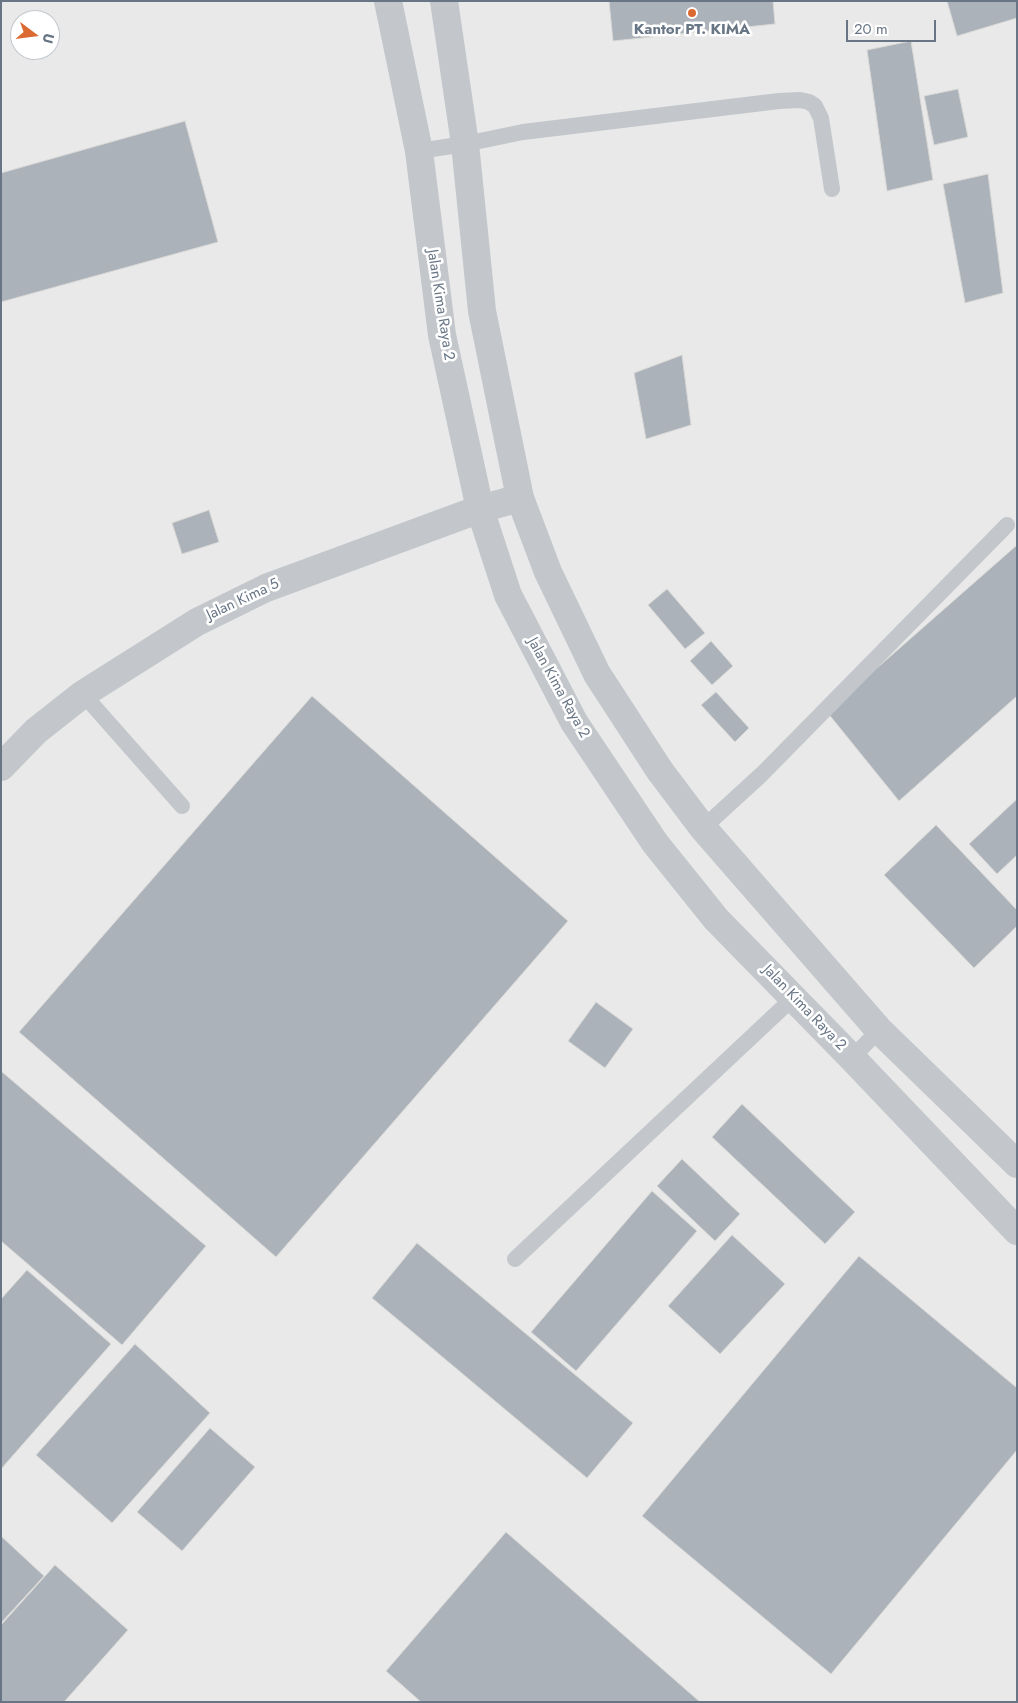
<!DOCTYPE html>
<html>
<head>
<meta charset="utf-8">
<style>
  body { margin:0 }
  #map { position:relative; width:1018px; height:1703px; overflow:hidden; background:#f7f8f5; font-family:Jost,sans-serif }
  canvas { display:block }
  .frame { position:absolute; inset:0; border:2px solid #687585; pointer-events:none }
  .north { position:absolute; left:10px; top:10px; width:50px; height:50px; box-sizing:border-box; background:#fff; border:1px solid #c3c8ce; border-radius:50%; rotate:105deg; font-size:14px; font-weight:700; line-height:20px; text-align:center; color:#687585 }
  .north::after { content:''; display:block; margin:auto; width:18px; height:22px; background:#db6a32; clip-path:polygon(50% 0,100% 100%,50% 72%,0 100%) }
  .scale { position:absolute; left:846px; top:20px; width:90px; height:22px; box-sizing:border-box; border:2px solid #687585; border-top:0; padding-left:6px; font-size:15px; line-height:18px; white-space:nowrap; color:#687585; -webkit-text-stroke:4px #fff; paint-order:stroke }
</style>
</head>
<body>
<div id="map">
<canvas width="1018" height="1703"></canvas>
<div class="frame"></div>
<div class="north">U</div>
<div class="scale">20 m</div>
</div>
<script>
const context = document.querySelector('canvas').getContext('2d');
context.lineJoin = 'round';
function fillPath(path, color) {
  context.fillStyle = color;
  context.fill(path, 'evenodd');
}
function shape(rows) {
  const path = new Path2D();
  for (const r of rows) {
    path.moveTo(r[0], r[1]);
    for (let i = 2; i < r.length; i += 2) path.lineTo(r[i], r[i + 1]);
  }
  return path;
}
function strokePath(path, color, width, dash) {
  context.strokeStyle = color;
  context.lineWidth = width;
  context.lineCap = dash ? 'butt' : 'round';
  context.setLineDash(dash || []);
  context.stroke(path);
}
function drawText(font, color, halo, rows, align = 'center') {
  context.font = font + ' Jost,sans-serif';
  context.lineWidth = 5;
  context.setLineDash([]);
  context.textBaseline = 'middle';
  context.strokeStyle = halo;
  context.fillStyle = color;
  for (const [text, x, y, turn = 0] of rows) {
    context.save();
    context.translate(x, y);
    context.rotate((+turn || 0) * Math.PI / 180);
    context.textAlign = isNaN(turn) ? turn : align;
    if (halo) context.strokeText(text, 0, 0);
    context.fillText(text, 0, 0);
    context.restore();
  }
}
const built = shape([
  [1,1,1017,1,1017,1702,1,1702],
  [20,20,50,20,50,50,20,50]
]);
const building = shape([
  [609,1,773,1,775,24,613,41,609,1],
  [947,1,1017,1,1017,18,957,36,947,1],
  [911,41,933,180,887,191,867,50,911,41],
  [958,89,968,137,934,145,924,96,958,89],
  [185,121,218,242,1,302,1,173,185,121],
  [988,174,1003,293,965,303,943,184,988,174],
  [682,355,691,425,646,439,634,373,682,355],
  [209,510,219,542,182,554,172,523,209,510],
  [1017,545,1017,696,899,801,827,712,1017,545],
  [667,589,705,633,685,649,648,605,667,589],
  [711,641,733,666,712,685,690,661,711,641],
  [716,692,749,728,735,742,701,705,716,692],
  [312,696,568,921,276,1257,19,1032,312,696],
  [1017,799,1017,855,997,874,969,844,1017,799],
  [936,825,1017,910,1017,926,974,968,884,875,936,825],
  [596,1002,633,1029,605,1068,568,1041,596,1002],
  [1,1071,206,1246,122,1345,1,1241,1,1071],
  [742,1104,855,1212,825,1244,712,1137,742,1104],
  [682,1159,740,1214,715,1241,657,1186,682,1159],
  [652,1191,697,1231,576,1371,531,1332,652,1191],
  [732,1235,785,1284,720,1354,668,1306,732,1235],
  [417,1243,633,1423,587,1478,372,1298,417,1243],
  [859,1256,1017,1388,1017,1450,831,1674,642,1516,859,1256],
  [27,1270,111,1344,1,1469,1,1299,27,1270],
  [135,1344,210,1413,112,1523,36,1455,135,1344],
  [210,1428,255,1467,182,1551,137,1512,210,1428],
  [506,1532,700,1702,421,1702,386,1671,506,1532],
  [1,1536,44,1576,1,1623,1,1536],
  [55,1565,128,1630,64,1702,1,1702,1,1625,55,1565]
]);
const lane = shape([
  [419,151,465,144,523,132,779,101,800,100,809,102,815,106,821,118,832,189],
  [83,694,182,806],
  [703,828,762,774,1007,525],
  [852,1058,879,1030],
  [515,1259,793,998]
]);
const street = shape([
  [388,1,419,151,442,335,480,509,508,595,574,722,655,843,716,919,852,1058,1017,1231],
  [444,1,465,144,482,311,520,498,548,572,597,674,660,771,703,828,879,1030,1017,1164],
  [1,767,36,731,83,694,197,622,266,588,480,509,520,498]
]);
const markers = [
  [692,13,5,"#db6a32"]
];
const poiNames = [
  ["Kantor PT. KIMA",692,30]
];
const streetNames = [
  ["Jalan Kima Raya 2",440,305,81],
  ["Jalan Kima 5",243,600,-25],
  ["Jalan Kima Raya 2",558,688,61],
  ["Jalan Kima Raya 2",804,1008,46]
];
fillPath(built, '#e8e9e8');
fillPath(building, '#acb2b9');
strokePath(building, '#d9d9d7', 1);
strokePath(lane, '#c3c6ca', 16);
strokePath(street, '#c3c6ca', 28);
for (const [x, y, r, color] of markers) {
  const dot = new Path2D();
  dot.arc(x, y, r, 0, 2 * Math.PI);
  context.fillStyle = color;
  context.fill(dot);
  strokePath(dot, '#fff', 2);
}
drawText('bold 15px', '#687585', '#fff', poiNames);
drawText('15px', '#687585', '#fff', streetNames);
</script>
</body>
</html>
